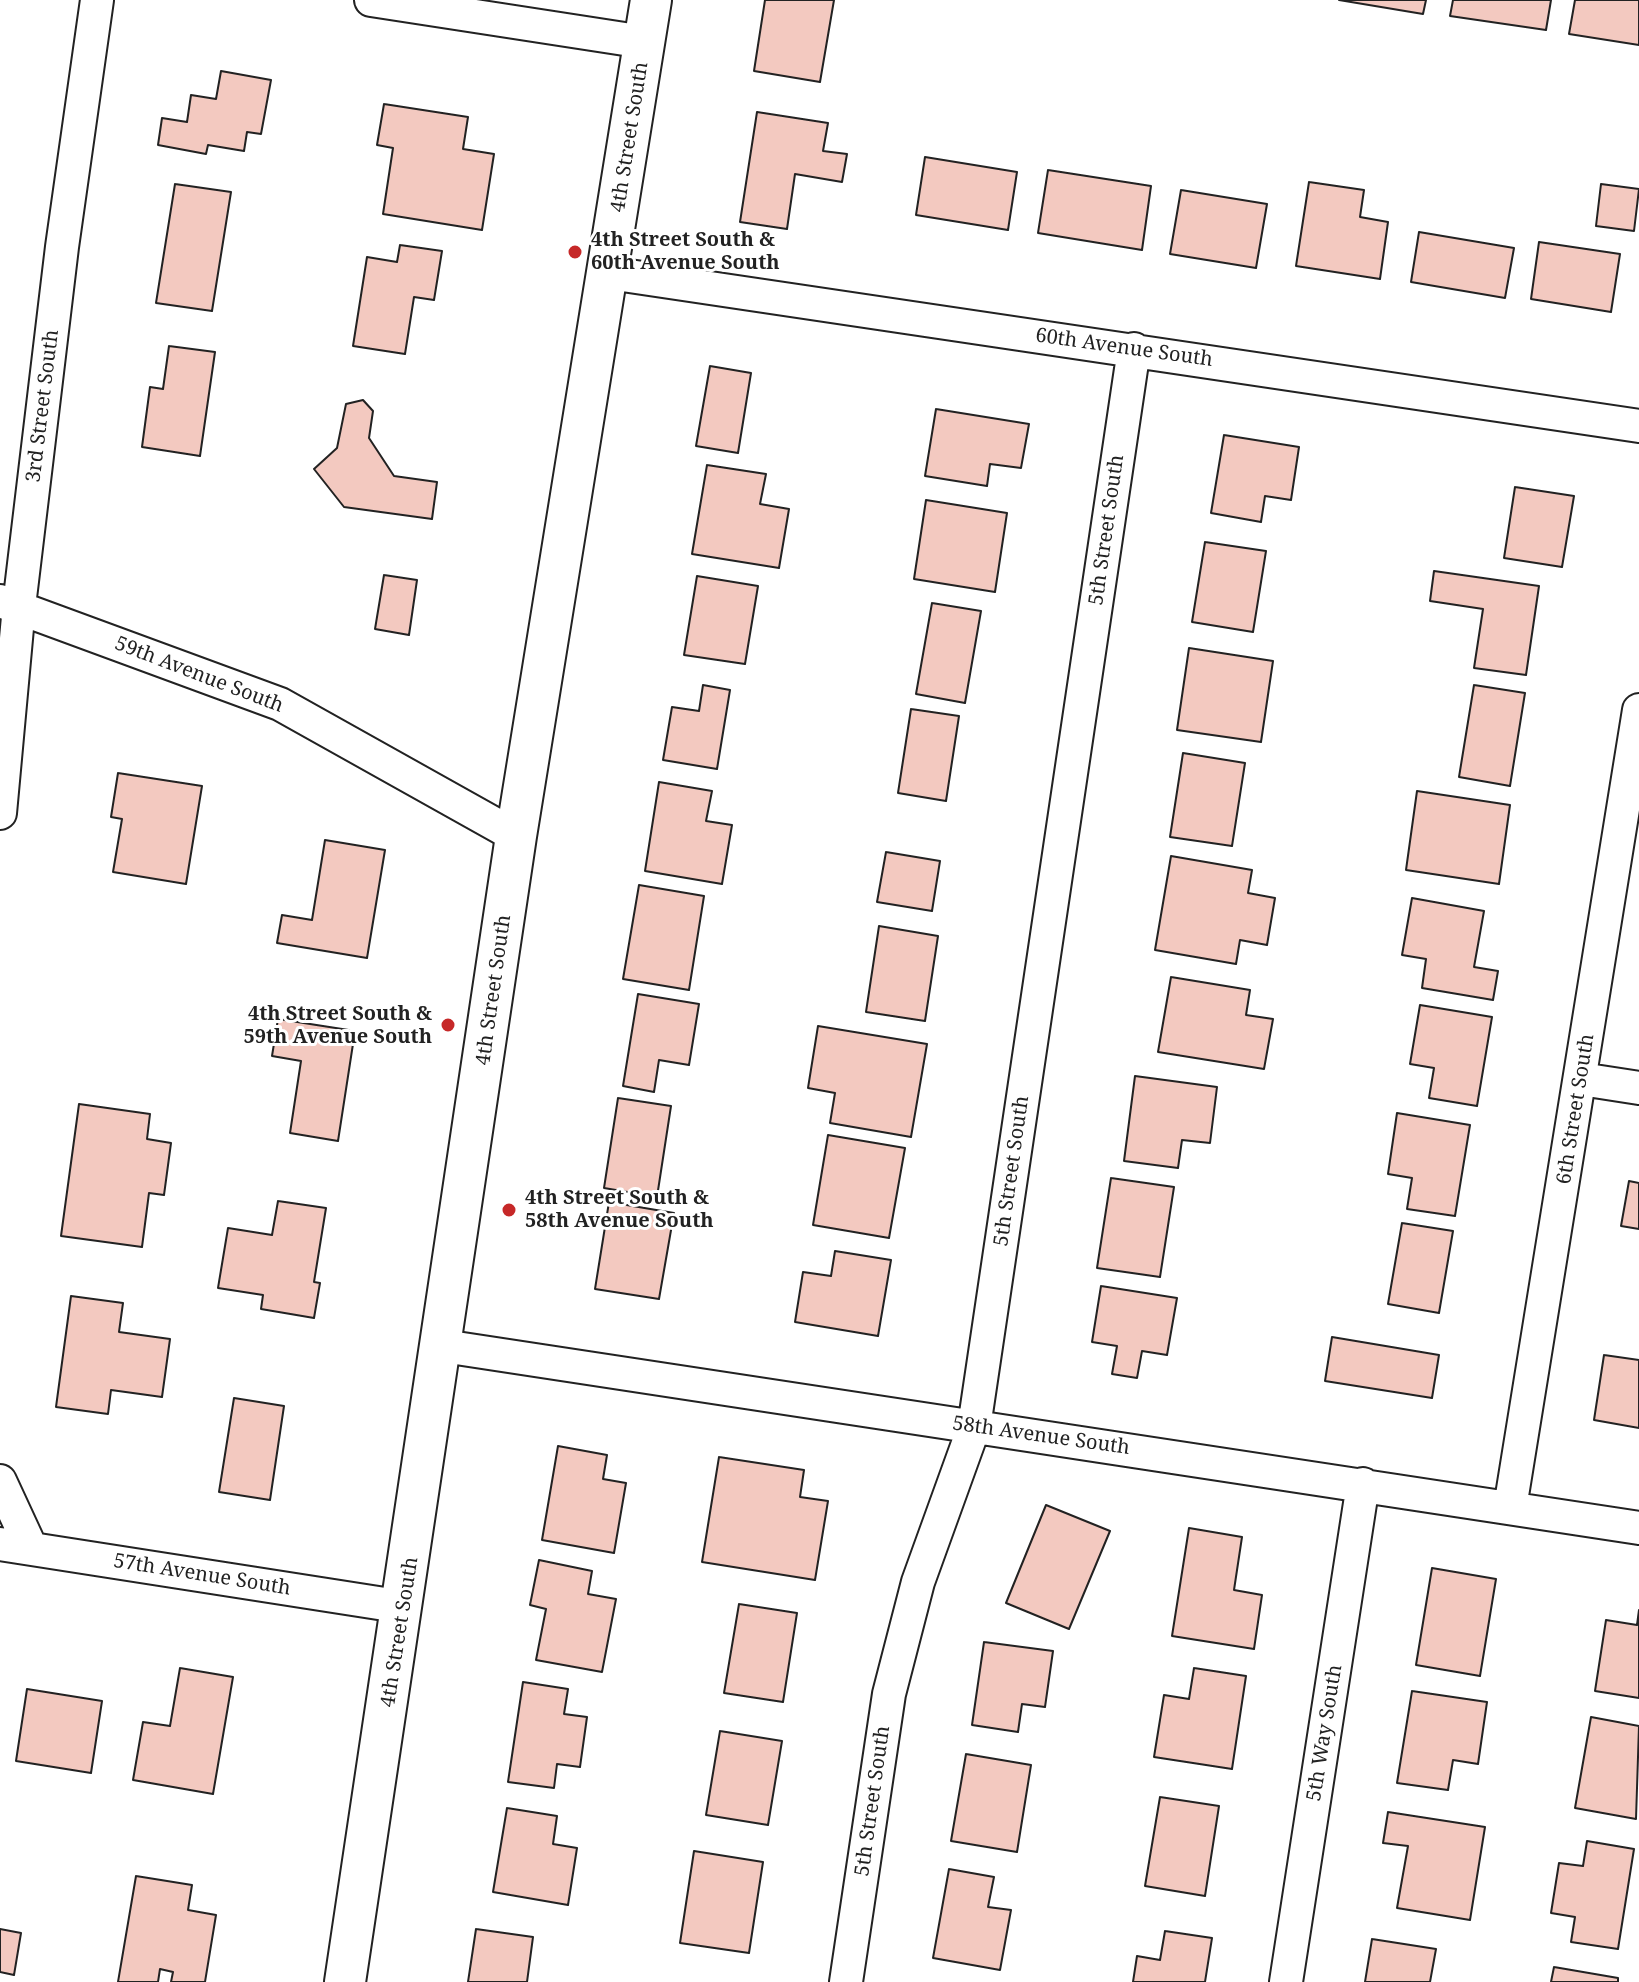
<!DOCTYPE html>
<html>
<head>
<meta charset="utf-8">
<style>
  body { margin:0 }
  canvas { display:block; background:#fff }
</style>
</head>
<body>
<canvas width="1639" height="1982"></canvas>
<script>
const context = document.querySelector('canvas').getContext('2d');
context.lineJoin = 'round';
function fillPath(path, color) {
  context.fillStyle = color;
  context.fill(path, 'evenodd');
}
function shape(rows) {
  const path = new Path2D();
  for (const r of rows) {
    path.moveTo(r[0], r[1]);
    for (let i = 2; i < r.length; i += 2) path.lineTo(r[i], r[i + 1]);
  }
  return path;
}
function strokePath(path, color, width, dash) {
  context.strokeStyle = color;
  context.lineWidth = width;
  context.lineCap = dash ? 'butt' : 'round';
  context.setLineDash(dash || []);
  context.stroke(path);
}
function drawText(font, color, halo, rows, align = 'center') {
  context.font = font + ' "Noto Serif",serif';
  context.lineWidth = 6;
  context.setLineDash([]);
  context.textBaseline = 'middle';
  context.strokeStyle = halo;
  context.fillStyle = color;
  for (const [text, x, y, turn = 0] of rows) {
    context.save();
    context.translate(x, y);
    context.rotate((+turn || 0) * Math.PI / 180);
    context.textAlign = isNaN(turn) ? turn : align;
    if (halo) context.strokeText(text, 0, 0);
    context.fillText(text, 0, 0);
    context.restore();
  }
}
const building = shape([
  [765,0,834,0,820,82,754,71,765,0],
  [1339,0,1426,0,1423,14,1339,0],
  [1453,0,1551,0,1546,30,1450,16,1453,0],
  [1575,0,1639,0,1639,45,1569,34,1575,0],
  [221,71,271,80,261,134,247,132,244,151,208,145,206,154,158,145,162,118,187,122,191,95,216,99,221,71],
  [384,104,468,117,463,149,494,154,482,230,383,214,393,148,377,145,384,104],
  [757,112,828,123,823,151,847,154,842,182,795,174,787,229,740,222,757,112],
  [925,157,1017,172,1008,230,916,215,925,157],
  [1048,170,1151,186,1142,250,1038,233,1048,170],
  [1309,182,1364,190,1360,217,1388,222,1380,279,1296,266,1309,182],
  [175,184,231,192,212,311,156,303,175,184],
  [1601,184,1639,189,1634,231,1596,226,1601,184],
  [1181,190,1267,204,1256,268,1170,254,1181,190],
  [1419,232,1514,248,1505,298,1411,282,1419,232],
  [1539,242,1620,254,1611,312,1531,299,1539,242],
  [400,245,442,251,434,300,414,297,405,354,353,346,367,257,397,262,400,245],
  [169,346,215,352,200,456,142,447,150,387,163,389,169,346],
  [710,366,751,373,738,453,696,446,710,366],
  [363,400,373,411,369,438,394,476,437,482,432,519,344,507,314,469,337,448,346,404,363,400],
  [936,409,1029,424,1021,468,990,464,987,486,925,476,936,409],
  [1224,435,1299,447,1291,500,1265,496,1261,522,1211,513,1224,435],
  [707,465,766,474,760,504,789,509,779,568,692,554,707,465],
  [1515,487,1574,496,1562,567,1504,558,1515,487],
  [926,500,1007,513,995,592,914,579,926,500],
  [1205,542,1266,551,1253,632,1192,622,1205,542],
  [1434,571,1539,586,1526,675,1474,668,1483,609,1430,601,1434,571],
  [384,575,417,580,409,635,375,629,384,575],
  [697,576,758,586,745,664,684,655,697,576],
  [932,603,981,611,965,703,916,694,932,603],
  [1189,648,1273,661,1261,742,1177,730,1189,648],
  [703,685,730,690,717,769,663,760,672,707,699,711,703,685],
  [1474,685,1525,693,1510,786,1459,777,1474,685],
  [911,709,959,716,946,801,898,793,911,709],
  [1183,753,1245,763,1232,846,1170,837,1183,753],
  [118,773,202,786,186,884,113,872,122,819,111,817,118,773],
  [659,782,712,791,706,821,732,825,722,884,645,871,659,782],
  [1417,791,1510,805,1499,884,1406,870,1417,791],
  [325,840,385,850,367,958,277,943,282,915,312,920,325,840],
  [886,852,940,861,932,911,877,902,886,852],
  [1171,856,1252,870,1248,893,1275,898,1267,945,1240,940,1236,964,1155,950,1171,856],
  [639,885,704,896,689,990,623,979,639,885],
  [1412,898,1484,911,1474,967,1498,971,1493,1000,1422,988,1426,959,1402,955,1412,898],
  [879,926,938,936,925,1021,866,1012,879,926],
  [1171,977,1250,990,1246,1015,1273,1019,1264,1069,1158,1052,1171,977],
  [638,994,699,1004,689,1065,659,1060,654,1092,623,1086,638,994],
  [1420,1005,1492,1017,1477,1106,1429,1098,1434,1068,1410,1064,1420,1005],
  [278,1019,355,1031,338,1141,290,1133,301,1061,272,1056,278,1019],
  [818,1026,927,1044,911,1137,830,1123,835,1093,808,1088,818,1026],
  [1135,1076,1217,1087,1210,1143,1182,1140,1178,1168,1124,1161,1135,1076],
  [618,1098,671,1106,657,1197,604,1188,618,1098],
  [79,1104,150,1114,147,1139,171,1143,164,1195,149,1193,142,1247,61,1236,79,1104],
  [1397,1113,1470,1125,1455,1216,1407,1209,1412,1178,1388,1174,1397,1113],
  [828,1135,905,1148,889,1238,813,1225,828,1135],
  [1111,1178,1174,1187,1160,1277,1097,1268,1111,1178],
  [1629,1181,1639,1183,1639,1229,1621,1226,1629,1181],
  [278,1201,326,1208,314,1282,320,1283,314,1318,261,1309,263,1295,218,1288,228,1228,272,1235,278,1201],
  [609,1202,674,1213,659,1299,595,1289,609,1202],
  [1402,1223,1453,1231,1439,1313,1388,1304,1402,1223],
  [835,1251,891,1260,878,1336,795,1322,803,1272,831,1276,835,1251],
  [1101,1286,1177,1298,1167,1355,1142,1351,1137,1378,1112,1374,1117,1346,1092,1342,1101,1286],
  [71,1296,123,1303,119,1332,170,1339,162,1397,111,1390,108,1414,56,1407,71,1296],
  [1332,1337,1439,1355,1432,1398,1325,1381,1332,1337],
  [1604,1355,1639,1360,1639,1428,1594,1420,1604,1355],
  [234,1398,284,1406,270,1500,219,1492,234,1398],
  [558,1446,607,1455,603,1479,626,1483,614,1553,542,1540,558,1446],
  [719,1457,804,1470,800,1497,828,1501,815,1580,702,1562,719,1457],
  [1046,1505,1110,1531,1069,1629,1006,1603,1046,1505],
  [1189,1528,1242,1537,1234,1590,1262,1595,1254,1649,1172,1636,1189,1528],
  [539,1560,592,1571,588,1594,616,1599,602,1672,536,1660,546,1609,530,1605,539,1560],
  [1432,1568,1496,1579,1480,1676,1416,1665,1432,1568],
  [739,1604,797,1613,783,1702,724,1693,739,1604],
  [1639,1610,1639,1698,1595,1691,1606,1620,1637,1625,1639,1610],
  [984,1642,1053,1651,1045,1707,1022,1704,1018,1732,972,1725,984,1642],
  [180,1668,233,1677,213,1794,133,1780,143,1722,170,1726,180,1668],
  [1194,1668,1246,1676,1232,1769,1154,1757,1164,1695,1189,1699,1194,1668],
  [523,1682,568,1689,564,1714,587,1717,580,1767,557,1764,554,1788,508,1782,523,1682],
  [27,1689,102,1701,91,1773,16,1761,27,1689],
  [1412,1691,1487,1702,1478,1764,1453,1760,1448,1790,1397,1783,1412,1691],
  [1591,1717,1639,1726,1636,1819,1575,1808,1591,1717],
  [720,1731,782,1741,768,1825,706,1815,720,1731],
  [966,1754,1031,1765,1017,1852,951,1841,966,1754],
  [1160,1797,1219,1806,1205,1896,1145,1886,1160,1797],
  [507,1808,557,1816,553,1844,577,1848,568,1905,493,1892,507,1808],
  [1388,1812,1485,1827,1470,1920,1397,1908,1408,1846,1383,1843,1388,1812],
  [1587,1841,1634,1849,1618,1949,1571,1942,1575,1917,1551,1913,1559,1863,1583,1866,1587,1841],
  [694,1851,763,1862,749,1953,680,1943,694,1851],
  [949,1869,994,1877,988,1907,1011,1910,1000,1970,933,1958,949,1869],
  [136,1876,192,1885,188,1910,216,1915,205,1982,171,1982,173,1972,160,1969,158,1982,118,1982,136,1876],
  [0,1929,21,1933,14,1975,0,1972,0,1929],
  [476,1929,533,1937,527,1982,468,1982,476,1929],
  [1165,1931,1212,1938,1205,1982,1133,1982,1137,1956,1160,1960,1165,1931],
  [1372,1939,1436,1949,1430,1982,1365,1982,1372,1939],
  [1554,1967,1618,1978,1618,1982,1551,1982,1554,1967]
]);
const minor = shape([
  [371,0,644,42],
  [609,273,1639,426],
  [0,601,280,704,516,836],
  [0,813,19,606,62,247,97,0],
  [1581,1079,1639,1088],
  [443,1346,1639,1528],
  [0,1481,31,1548],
  [1510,1508,1639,710],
  [0,1544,404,1607],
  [846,1982,889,1694,918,1582,974,1427,1134,349],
  [1286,1982,1363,1484]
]);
const tertiary = shape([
  [345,1982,516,836,651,0]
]);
const markers = [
  [575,252,8,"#c62828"],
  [448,1025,8,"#c62828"],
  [509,1210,8,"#c62828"]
];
const streetNames = [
  ["4th Street South",630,137,-81],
  ["60th Avenue South",1124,348,8],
  ["3rd Street South",43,406,-83],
  ["5th Street South",1107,530,-82],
  ["59th Avenue South",199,675,21],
  ["4th Street South",494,990,-82],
  ["6th Street South",1576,1109,-81],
  ["5th Street South",1012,1171,-82],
  ["58th Avenue South",1041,1436,8],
  ["57th Avenue South",202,1575,9],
  ["4th Street South",400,1632,-81],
  ["5th Way South",1325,1733,-81],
  ["5th Street South",873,1801,-82]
];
const poiNames = [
  ["4th Street South &",591,240],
  ["60th Avenue South",591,263],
  ["4th Street South &",432,1014,"right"],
  ["59th Avenue South",432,1037,"right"],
  ["4th Street South &",525,1198],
  ["58th Avenue South",525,1221]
];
fillPath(building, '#f3c9c0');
strokePath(building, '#222', 2);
strokePath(minor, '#222', 36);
strokePath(tertiary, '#222', 44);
strokePath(minor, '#fff', 32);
strokePath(tertiary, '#fff', 40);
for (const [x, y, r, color] of markers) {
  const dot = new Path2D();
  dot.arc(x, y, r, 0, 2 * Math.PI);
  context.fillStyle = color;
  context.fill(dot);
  strokePath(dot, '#fff', 3);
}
drawText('20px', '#222', '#fff', streetNames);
drawText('bold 20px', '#222', '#fff', poiNames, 'left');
</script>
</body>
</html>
